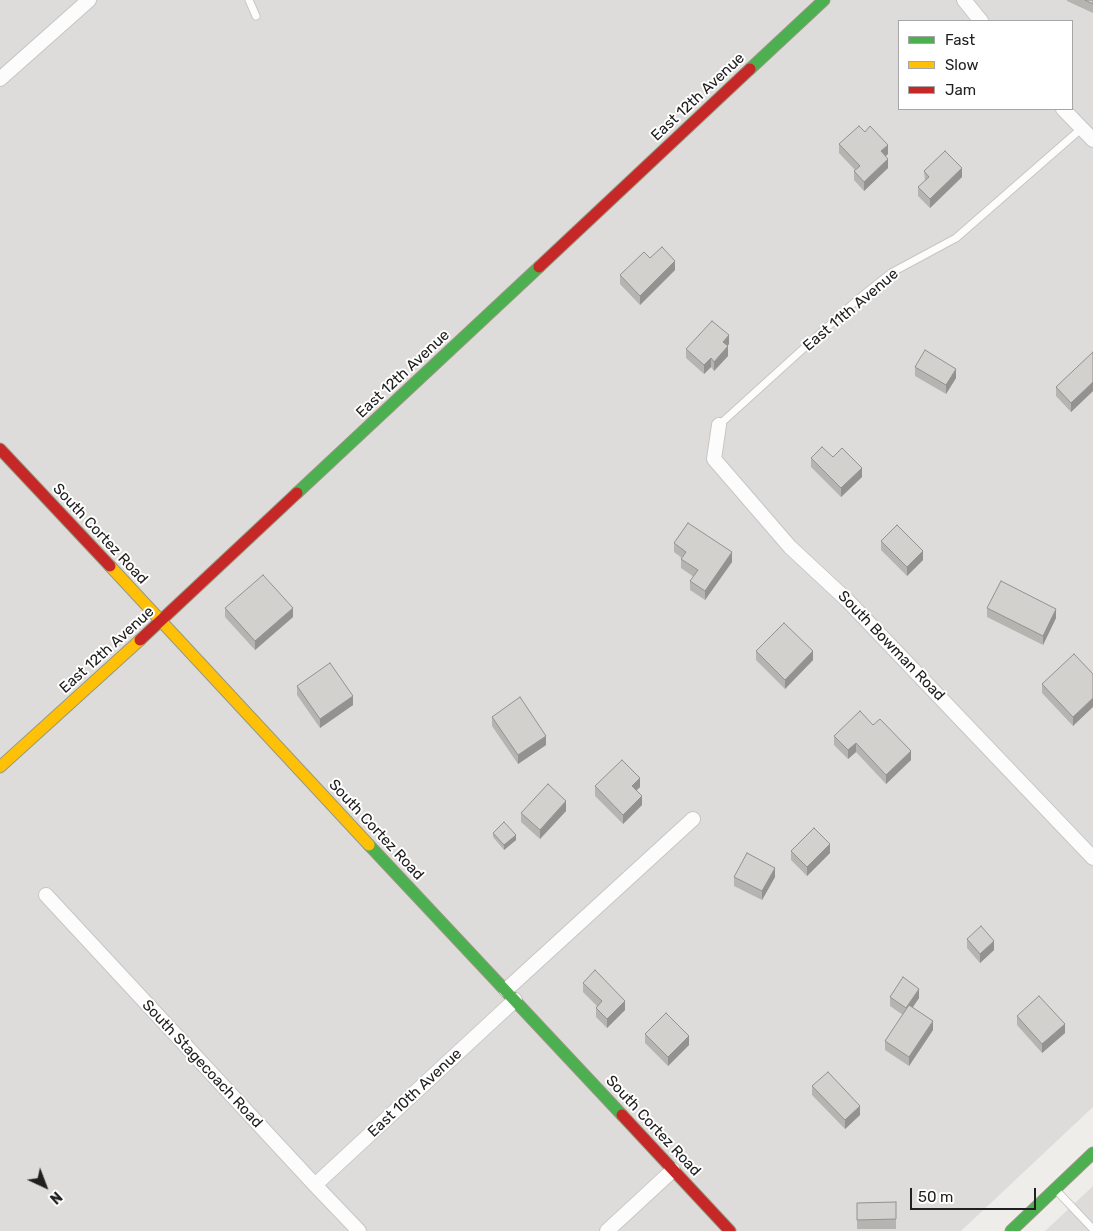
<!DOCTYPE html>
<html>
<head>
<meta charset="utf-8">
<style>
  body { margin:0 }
  #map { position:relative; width:1093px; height:1231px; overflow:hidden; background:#efede9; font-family:Rubik,sans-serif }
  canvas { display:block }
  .legend { position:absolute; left:898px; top:20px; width:175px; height:90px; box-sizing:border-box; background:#fff; border:1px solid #a6a6a6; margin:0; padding:6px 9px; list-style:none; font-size:15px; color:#202020 }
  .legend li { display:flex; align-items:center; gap:10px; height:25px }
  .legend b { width:25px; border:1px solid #a6a6a6 }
  .north { position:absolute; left:20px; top:1161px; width:50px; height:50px; -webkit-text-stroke:4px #fff; paint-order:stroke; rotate:137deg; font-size:14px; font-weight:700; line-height:20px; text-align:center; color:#202020 }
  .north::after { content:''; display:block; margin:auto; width:18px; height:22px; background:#202020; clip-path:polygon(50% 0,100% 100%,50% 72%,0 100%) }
  .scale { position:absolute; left:910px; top:1188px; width:126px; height:22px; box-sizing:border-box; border:2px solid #202020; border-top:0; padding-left:6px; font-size:15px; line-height:18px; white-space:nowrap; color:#202020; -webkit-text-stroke:4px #fff; paint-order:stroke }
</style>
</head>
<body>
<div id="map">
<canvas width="1093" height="1231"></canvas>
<ul class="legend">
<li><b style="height:6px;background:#4caf50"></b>Fast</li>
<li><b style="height:6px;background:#ffc107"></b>Slow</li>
<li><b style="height:6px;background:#c62828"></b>Jam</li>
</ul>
<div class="north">N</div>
<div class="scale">50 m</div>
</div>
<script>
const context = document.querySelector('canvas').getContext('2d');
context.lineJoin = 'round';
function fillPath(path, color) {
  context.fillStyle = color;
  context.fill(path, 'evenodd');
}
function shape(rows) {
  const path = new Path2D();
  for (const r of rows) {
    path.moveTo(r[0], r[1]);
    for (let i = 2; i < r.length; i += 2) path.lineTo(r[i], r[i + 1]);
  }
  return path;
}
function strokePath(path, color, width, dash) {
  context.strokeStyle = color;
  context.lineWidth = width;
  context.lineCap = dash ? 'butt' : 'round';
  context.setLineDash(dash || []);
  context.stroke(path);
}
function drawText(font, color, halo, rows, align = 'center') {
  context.font = font + ' Rubik,sans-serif';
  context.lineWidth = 4;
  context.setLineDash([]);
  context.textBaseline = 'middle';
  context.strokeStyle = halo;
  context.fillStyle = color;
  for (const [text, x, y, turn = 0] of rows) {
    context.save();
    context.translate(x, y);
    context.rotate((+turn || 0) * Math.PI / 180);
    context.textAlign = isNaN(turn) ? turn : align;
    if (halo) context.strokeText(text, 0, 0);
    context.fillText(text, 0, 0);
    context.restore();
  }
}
const residential = shape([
  [0,0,1093,0,1093,1107,961,1231,0,1231],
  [899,21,1072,21,1072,109,899,109],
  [1093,1186,1093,1231,1045,1231]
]);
const lane = shape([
  [249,0,256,16],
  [719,425,857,300,891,273,956,238,1082,128],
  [1055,1189,1093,1229]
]);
const street = shape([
  [964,0,981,21],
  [0,79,89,0],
  [1063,109,1093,140],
  [719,425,714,459,790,547,847,600,1093,858],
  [46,895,315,1185,359,1231],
  [506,990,693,819],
  [315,1185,515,1000],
  [607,1231,673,1170]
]);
const fast = shape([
  [750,69,824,0],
  [297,493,539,267],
  [369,845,622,1115],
  [1011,1231,1093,1153]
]);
const slow = shape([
  [110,566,369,845],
  [0,767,140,640]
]);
const jam = shape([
  [539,267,750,69],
  [0,449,110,566],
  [140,640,297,493],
  [622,1115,730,1231]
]);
const wall = shape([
  [1067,0,1093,0,1093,13,1067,1],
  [839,144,888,154,886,156,888,168,864,191,854,180,854,171,855,170,839,153],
  [924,171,962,177,930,208,918,196,918,187,925,181],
  [650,258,675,270,640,305,620,284,620,275],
  [729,344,727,346,728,356,714,371,711,367,704,374,686,358,686,349],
  [1093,352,1093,391,1071,412,1056,396,1056,387],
  [915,367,956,378,946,394,915,376],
  [833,457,862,477,841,497,811,467,811,458],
  [881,541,923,560,907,576,881,550],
  [674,543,732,562,705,600,690,590,690,581,694,577,681,568,681,559,682,558,674,552],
  [225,608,293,617,255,650,225,617],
  [987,608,1056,618,1043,645,987,617],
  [756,651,813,660,785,689,756,660],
  [1093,674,1073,726,1042,693,1042,684],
  [297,686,353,705,320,728,297,695],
  [492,717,546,745,518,764,492,726],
  [873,725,911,760,886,784,856,752,848,759,834,745,834,736],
  [595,786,640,787,636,790,642,805,623,824,595,796],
  [566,811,540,839,521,822,521,813],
  [493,833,516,840,504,850,493,837],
  [791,851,830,853,807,876,791,860],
  [734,877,775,877,762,900,734,886],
  [967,939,994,950,980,963,967,948],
  [583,983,625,1010,607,1028,596,1017,596,1008,597,1006,583,992],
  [890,997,919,998,913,1007,933,1030,909,1066,885,1050,885,1041,903,1015,890,1006],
  [1017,1016,1065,1033,1042,1053,1017,1025],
  [645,1034,689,1045,668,1066,645,1043],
  [812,1086,860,1115,845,1129,812,1095],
  [896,1202,896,1229,857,1229,857,1203]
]);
const shadedWall = shape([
  [888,145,888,154,881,160,881,151],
  [888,159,888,168,864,191,864,182],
  [962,168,962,177,930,208,930,199],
  [675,261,675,270,640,305,640,296],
  [729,335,729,344,723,351,723,342],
  [728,346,728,356,714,371,714,362],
  [711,358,711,367,704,374,704,365],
  [956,369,956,378,946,394,946,385],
  [1093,382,1093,391,1071,412,1071,403],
  [862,468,862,477,841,497,841,488],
  [923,551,923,560,907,576,907,567],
  [732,552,732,562,705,600,705,591],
  [293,608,293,617,255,650,255,641],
  [1056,609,1056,618,1043,645,1043,636],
  [813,651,813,660,785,689,785,680],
  [353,696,353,705,320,728,320,719],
  [1093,698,1093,707,1073,726,1073,717],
  [546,736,546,745,518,764,518,755],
  [856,743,856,752,848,759,848,750],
  [911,751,911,760,886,784,886,775],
  [640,778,640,787,632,795,632,786],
  [642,796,642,805,623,824,623,815],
  [566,801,566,811,540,839,540,830],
  [516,835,516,840,504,850,504,845],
  [830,844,830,853,807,876,807,867],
  [775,868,775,877,762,900,762,891],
  [994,941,994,950,980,963,980,954],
  [919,989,919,998,906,1017,906,1008],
  [625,1001,625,1010,607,1028,607,1019],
  [933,1021,933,1030,909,1066,909,1057],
  [1065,1024,1065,1033,1042,1053,1042,1044],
  [689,1036,689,1045,668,1066,668,1057],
  [860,1106,860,1115,845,1129,845,1120]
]);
const building = shape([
  [1085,0,1093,0,1093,4,1085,0],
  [859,126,865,132,870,126,888,145,881,151,888,159,864,182,854,171,860,166,839,144,859,126],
  [945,151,962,168,930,199,918,187,929,177,924,171,945,151],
  [662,247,675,261,640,296,620,275,644,252,650,258,662,247],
  [712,321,729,335,723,342,728,346,714,362,711,358,704,365,686,349,712,321],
  [925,350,956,369,946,385,915,367,925,350],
  [1093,352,1093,382,1071,403,1056,387,1093,352],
  [822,447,833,457,842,448,862,468,841,488,811,458,822,447],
  [688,523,732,552,705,591,690,581,698,570,681,559,686,552,674,543,688,523],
  [897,525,923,551,907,567,881,541,897,525],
  [263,575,293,608,255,641,225,608,263,575],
  [1001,581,1056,609,1043,636,987,608,1001,581],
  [784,623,813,651,785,680,756,651,784,623],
  [1074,654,1093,674,1093,698,1073,717,1042,684,1074,654],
  [330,663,353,696,320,719,297,686,330,663],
  [520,697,546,736,518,755,492,717,520,697],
  [860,711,873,725,880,719,911,751,886,775,856,743,848,750,834,736,860,711],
  [622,760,640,778,632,786,642,796,623,815,595,786,622,760],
  [548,784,566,801,540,830,521,813,548,784],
  [504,822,516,835,504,845,493,833,504,822],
  [814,828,830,844,807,867,791,851,814,828],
  [747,853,775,868,762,891,734,877,747,853],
  [981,926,994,941,980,954,967,939,981,926],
  [595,970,625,1001,607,1019,596,1008,602,1001,583,983,595,970],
  [903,977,919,989,906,1008,890,997,903,977],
  [1039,996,1065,1024,1042,1044,1017,1016,1039,996],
  [909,1005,933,1021,909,1057,885,1041,909,1005],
  [666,1013,689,1036,668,1057,645,1034,666,1013],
  [828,1072,860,1106,845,1120,812,1086,828,1072],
  [896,1202,896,1219,857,1220,857,1203,896,1202]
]);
const streetNames = [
  ["East 12th Avenue",698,97,-43],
  ["East 11th Avenue",851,310,-40],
  ["East 12th Avenue",403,374,-43],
  ["South Cortez Road",100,534,47],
  ["South Bowman Road",891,646,46],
  ["East 12th Avenue",107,650,-42],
  ["South Cortez Road",376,830,47],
  ["South Stagecoach Road",202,1064,47],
  ["East 10th Avenue",415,1093,-43],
  ["South Cortez Road",653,1126,47]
];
fillPath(residential, '#dedcda');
strokePath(lane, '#c7c6c5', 9);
strokePath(street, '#c7c6c5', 16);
strokePath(fast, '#969881', 13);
strokePath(slow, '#969881', 13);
strokePath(jam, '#969881', 13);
strokePath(lane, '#fdfcfc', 7);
strokePath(street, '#fdfcfc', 14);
strokePath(fast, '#4caf50', 11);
strokePath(slow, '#ffc107', 11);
strokePath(jam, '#c62828', 11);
fillPath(wall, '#b5b4b1');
fillPath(shadedWall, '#949290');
fillPath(building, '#d3d1ce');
strokePath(building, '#949290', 1);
drawText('15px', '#202020', '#fff', streetNames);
</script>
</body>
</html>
